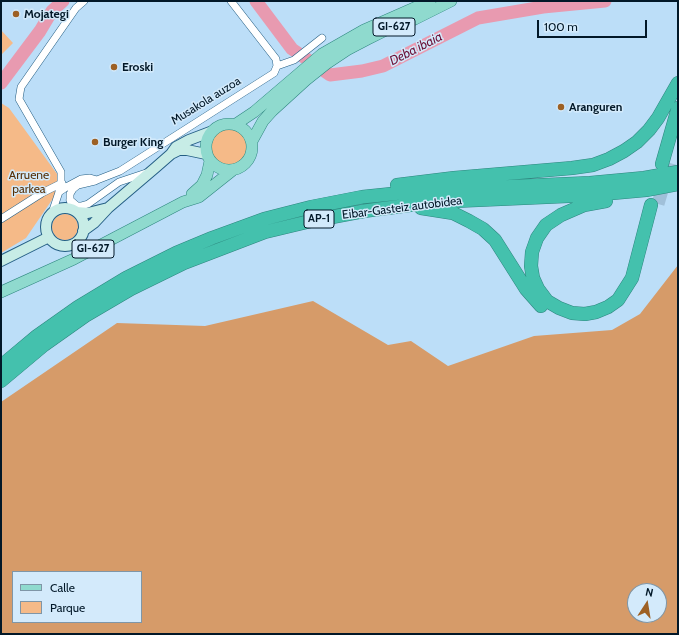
<!DOCTYPE html>
<html>
<head>
<meta charset="utf-8">
<style>
  body { margin:0 }
  #map { position:relative; width:679px; height:635px; overflow:hidden; background:#bcdef8; font-family:Cabin,sans-serif }
  canvas { display:block }
  .frame { position:absolute; inset:0; border:2px solid #021828; pointer-events:none }
  .legend { position:absolute; left:12px; top:571px; width:130px; height:52px; box-sizing:border-box; background:#d3eafb; border:1px solid #7f96a7; margin:0; padding:5px 7px; list-style:none; font-size:12px; color:#021828 }
  .legend li { display:flex; align-items:center; gap:8px; height:20px }
  .legend b { width:20px; border:1px solid #7f96a7 }
  .north { position:absolute; left:627px; top:583px; width:40px; height:40px; box-sizing:border-box; background:#d3eafb; border:1px solid #7f96a7; border-radius:50%; rotate:12deg; font-size:11px; font-weight:700; line-height:16px; text-align:center; color:#021828 }
  .north::after { content:''; display:block; margin:auto; width:14px; height:18px; background:#9d6024; clip-path:polygon(50% 0,100% 100%,50% 72%,0 100%) }
  .scale { position:absolute; left:537px; top:20px; width:110px; height:18px; box-sizing:border-box; border:2px solid #021828; border-top:0; padding-left:5px; font-size:12px; line-height:14px; white-space:nowrap; color:#021828; -webkit-text-stroke:3px #d3eafb; paint-order:stroke }
</style>
</head>
<body>
<div id="map">
<canvas width="679" height="635"></canvas>
<div class="frame"></div>
<ul class="legend">
<li><b style="height:5px;background:#8fdace"></b>Calle</li>
<li><b style="height:11px;background:#f5ba88"></b>Parque</li>
</ul>
<div class="north">N</div>
<div class="scale">100 m</div>
</div>
<script>
const context = document.querySelector('canvas').getContext('2d');
context.lineJoin = 'round';
function fillPath(path, color) {
  context.fillStyle = color;
  context.fill(path, 'evenodd');
}
function shape(rows) {
  const path = new Path2D();
  for (const r of rows) {
    if (r.length === 3) {
      path.moveTo(r[0] + r[2], r[1]);
      path.arc(r[0], r[1], r[2], 0, 2 * Math.PI);
      continue;
    }
    path.moveTo(r[0], r[1]);
    for (let i = 2; i < r.length; i += 2) path.lineTo(r[i], r[i + 1]);
  }
  return path;
}
function strokePath(path, color, width, dash) {
  context.strokeStyle = color;
  context.lineWidth = width;
  context.lineCap = dash ? 'butt' : 'round';
  context.setLineDash(dash || []);
  context.stroke(path);
}
function drawText(font, color, halo, rows, align = 'center') {
  context.font = font + ' Cabin,sans-serif';
  context.lineWidth = 3;
  context.setLineDash([]);
  context.textBaseline = 'middle';
  context.strokeStyle = halo;
  context.fillStyle = color;
  for (const [text, x, y, turn = 0] of rows) {
    context.save();
    context.translate(x, y);
    context.rotate((+turn || 0) * Math.PI / 180);
    context.textAlign = isNaN(turn) ? turn : align;
    if (halo) context.strokeText(text, 0, 0);
    context.fillText(text, 0, 0);
    context.restore();
  }
}
const green = shape([
  [1,30,13,43,1,55],
  [1,103,9,108,60,178,54,197,26,238,1,253],
  [228,147,20],
  [65,227,13]
]);
const forest = shape([
  [678,265,678,634,1,634,1,402,117,323,205,326,313,301,388,345,411,341,448,366,534,336,612,330,640,314],
  [13,572,141,572,141,622,13,622],
  [635,591,659,591,659,615,635,615]
]);
const river = shape([
  [256,1,292,49,330,75,362,71,383,66,478,18,543,7,605,1],
  [1,83,40,31,52,11,63,1]
]);
const highwayTunnel = shape([
  [658,204,670,163]
]);
const street = shape([
  [277,66,294,60,322,38],
  [59,192,68,186,81,179,90,178,97,180,120,171,274,73,277,66,276,59,231,1],
  [70,200,77,206,81,206,88,204,119,182,146,173],
  [73,209,70,200,70,194,73,189,78,185,95,181],
  [52,213,61,186,61,172,19,99,21,87,76,8,84,1],
  [1,219,42,193,62,183]
]);
const secondary = shape([
  [173,153,179,150,187,150,206,154],
  [65,227,19],
  [77,212,88,213,108,208],
  [83,231,94,223,108,208,155,168,171,154,176,147,189,140,210,132],
  [1,261,49,237]
]);
const primary = shape([
  [229,147,23],
  [236,124,254,112,322,54,364,30,430,1],
  [252,141,263,121,272,111,306,80,326,64,347,50,368,39,390,28,415,19,451,1],
  [192,194,202,185,207,175,210,161],
  [1,292,74,259,183,202,199,197,233,170]
]);
const highway = shape([
  [662,164,678,108],
  [397,185,454,178,572,168,593,165,609,159,624,151,637,142,649,130,658,118,678,83],
  [606,201,584,205,561,215,546,225,537,238,532,252,531,266,533,278,538,289,547,301,559,308,572,313,585,314,596,312,608,307,618,300,632,278,651,205],
  [421,208,453,213,469,221,483,229,495,240,526,289,541,306],
  [1,366,37,336,78,307,126,278,176,253,212,238,264,219,311,207,362,197,430,190,590,183,644,178,678,172],
  [1,381,44,345,85,316,131,289,184,263,265,232,311,221,364,211,433,202,591,195,646,190,678,184]
]);
const markers = [
  [16,14,4,"#9d6024"],
  [114,67,4,"#9d6024"],
  [561,107,4,"#9d6024"],
  [95,142,4,"#9d6024"]
];
const shields = [
  [394,27,42],
  [319,219,30],
  [93,249,42]
];
const shieldNames = [
  ["GI-627",394,27],
  ["AP-1",319,219],
  ["GI-627",93,249]
];
const poiNames = [
  ["Mojategi",24,14],
  ["Eroski",122,67],
  ["Aranguren",569,107],
  ["Burger King",103,142]
];
const streetNames = [
  ["Musakola auzoa",206,101,-32],
  ["Eibar-Gasteiz autobidea",402,208,-7]
];
const parkNames = [
  ["Arruene",29,175],
  ["parkea",29,189]
];
const waterNames = [
  ["Deba ibaia",416,49,-27]
];
fillPath(green, '#f5ba88');
fillPath(forest, '#d69b69');
strokePath(river, '#e89ab0', 13);
strokePath(highwayTunnel, '#a0c0d9', 13, [13, 6]);
strokePath(street, '#245e84', 8);
strokePath(secondary, '#245e84', 12);
strokePath(primary, '#2d867e', 12);
strokePath(highway, '#2d867e', 14);
strokePath(street, '#fff', 7);
strokePath(secondary, '#c7ece6', 10);
strokePath(primary, '#8fdace', 11);
strokePath(highway, '#44c1ad', 13);
for (const [x, y, r, color] of markers) {
  const dot = new Path2D();
  dot.arc(x, y, r, 0, 2 * Math.PI);
  context.fillStyle = color;
  context.fill(dot);
  strokePath(dot, '#d3eafb', 1.5);
}
for (const [x, y, w] of shields) {
  const box = new Path2D();
  box.roundRect(x - w / 2, y - 9, w, 18, 3);
  context.fillStyle = '#d3eafb';
  context.fill(box);
  strokePath(box, '#021828', 1);
}
drawText('bold 11px', '#021828', null, shieldNames);
drawText('bold 12px', '#021828', '#d3eafb', poiNames, 'left');
drawText('12px', '#021828', '#d3eafb', streetNames);
drawText('12px', '#583108', '#d3eafb', parkNames);
drawText('italic 13px', '#6c1138', '#d3eafb', waterNames);
</script>
</body>
</html>
